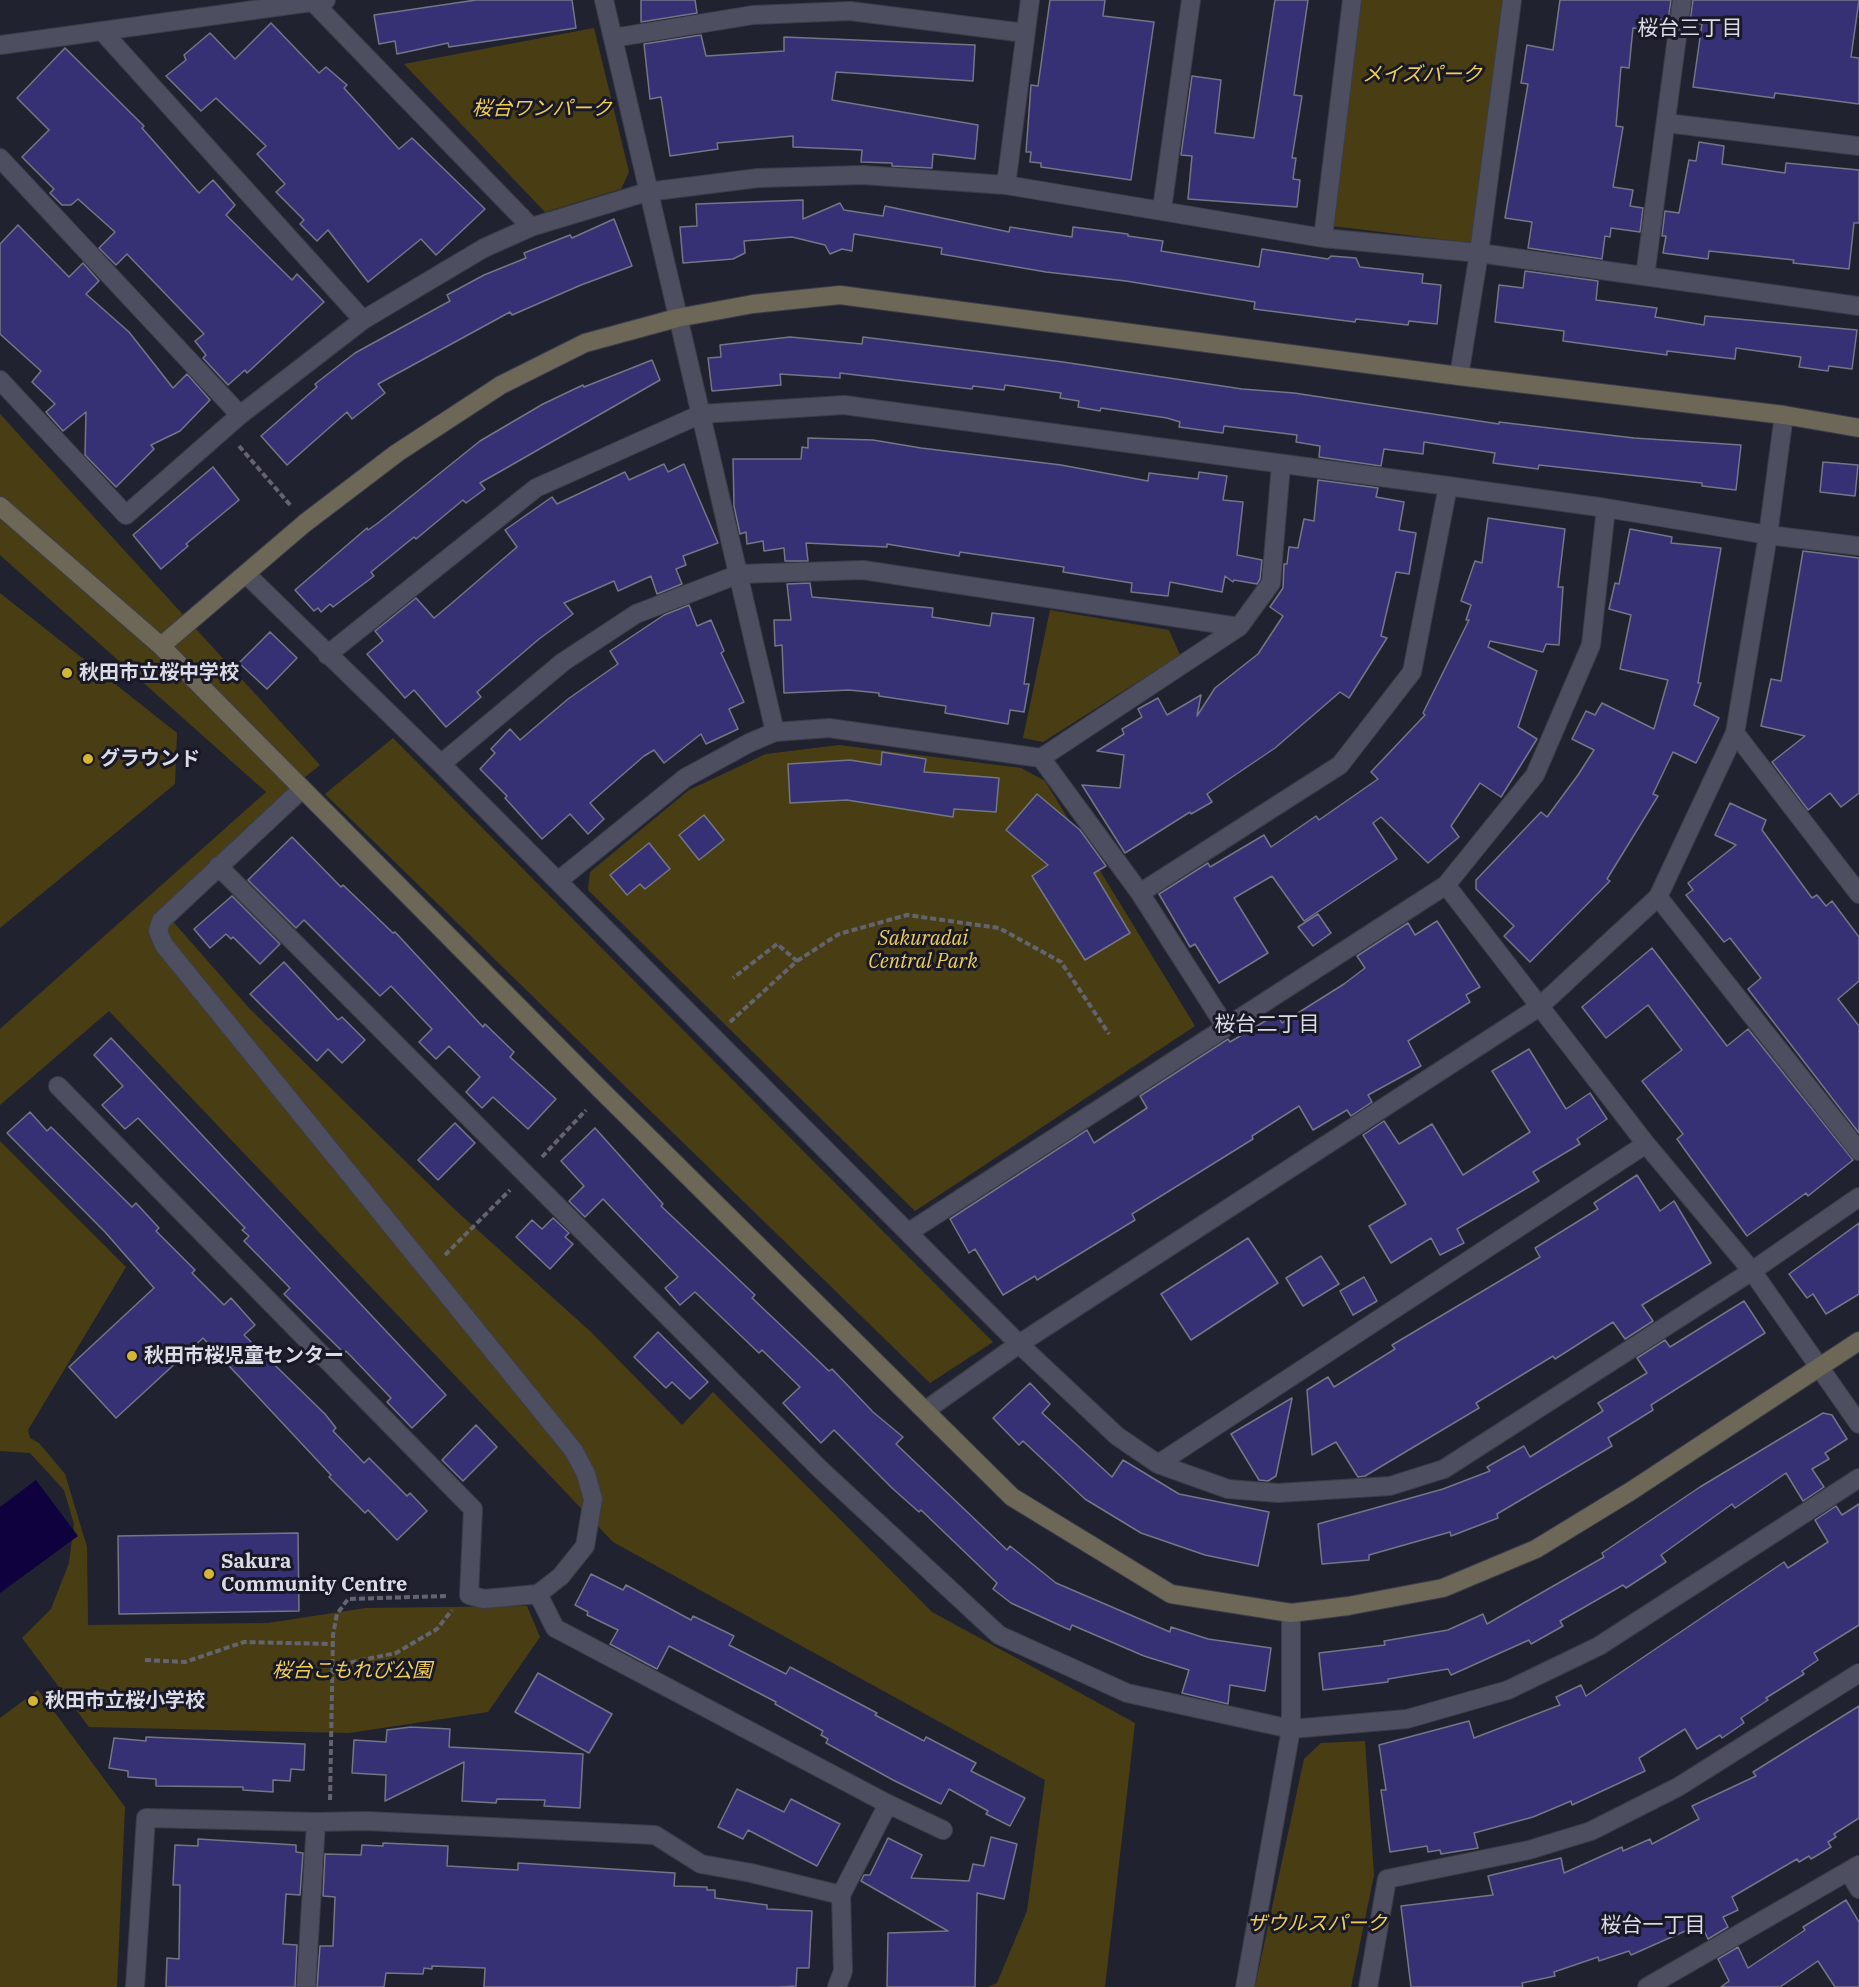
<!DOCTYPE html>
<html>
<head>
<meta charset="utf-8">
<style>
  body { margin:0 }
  canvas { display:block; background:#212230 }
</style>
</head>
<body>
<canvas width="1859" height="1987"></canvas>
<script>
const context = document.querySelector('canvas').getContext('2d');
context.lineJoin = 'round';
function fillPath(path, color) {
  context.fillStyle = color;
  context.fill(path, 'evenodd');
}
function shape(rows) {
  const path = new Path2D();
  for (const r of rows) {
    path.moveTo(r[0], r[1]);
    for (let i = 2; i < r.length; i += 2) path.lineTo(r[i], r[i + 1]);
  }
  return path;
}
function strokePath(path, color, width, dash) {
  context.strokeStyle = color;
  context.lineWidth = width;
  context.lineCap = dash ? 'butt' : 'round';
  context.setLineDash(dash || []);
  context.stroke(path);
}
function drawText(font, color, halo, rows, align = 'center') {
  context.font = font + ' "IBM Plex Serif","Noto Sans JP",serif';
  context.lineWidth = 6;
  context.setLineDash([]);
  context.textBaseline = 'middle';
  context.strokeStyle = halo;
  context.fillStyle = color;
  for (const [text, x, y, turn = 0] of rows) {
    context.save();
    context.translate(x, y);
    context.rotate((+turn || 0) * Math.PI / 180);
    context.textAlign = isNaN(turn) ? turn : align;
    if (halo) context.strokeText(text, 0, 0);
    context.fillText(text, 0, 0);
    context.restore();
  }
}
const green = shape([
  [1361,0,1502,0,1472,243,1332,226],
  [594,28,629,172,621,189,545,212,404,64],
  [0,414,320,765,289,790,161,908,249,1008,452,1207,591,1332,682,1425,713,1392,932,1612,1135,1723,1105,1987,988,1987,997,1983,1027,1911,1045,1780,613,1542,109,1011,0,1105,0,1029,266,792,0,555],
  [0,593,177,733,175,784,0,928],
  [1050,610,1169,630,1180,655,1043,742,1023,738],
  [393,738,993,1342,930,1383,325,794],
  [839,745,1021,768,1045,781,1195,1026,915,1211,588,890,590,872,689,790,766,754],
  [0,1141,126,1267,28,1430,30,1438,39,1443,65,1474,87,1547,88,1625,268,1623,366,1608,527,1606,540,1637,488,1712,349,1733,89,1727,22,1638,51,1609,69,1563,74,1524,64,1490,30,1453,0,1451],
  [38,1690,125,1807,117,1987,0,1987,0,1718],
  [1365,1741,1374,1875,1351,1987,1255,1987,1304,1759,1321,1743]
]);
const water = shape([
  [36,1480,78,1536,0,1593,0,1507]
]);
const building = shape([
  [476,0,572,0,576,28,449,47,448,43,397,54,395,41,379,44,374,15,476,0],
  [641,0,695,0,697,13,641,22,641,0],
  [1050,0,1105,0,1103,16,1154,22,1131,180,1041,167,1041,163,1030,162,1031,152,1026,152,1031,85,1038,86,1050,0],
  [1275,0,1308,0,1294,95,1302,96,1292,158,1296,158,1293,179,1300,180,1297,207,1188,199,1192,156,1181,155,1192,76,1221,80,1215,133,1254,138,1275,0],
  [1560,0,1671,0,1668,20,1644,18,1643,29,1633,28,1629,68,1621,67,1616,126,1623,127,1613,187,1633,190,1630,206,1643,208,1640,232,1611,228,1610,237,1605,236,1602,259,1528,248,1532,222,1505,218,1528,84,1521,83,1527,45,1553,50,1560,0],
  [1693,0,1859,0,1851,57,1859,58,1859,104,1775,93,1774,98,1693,87,1702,24,1690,22,1693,0],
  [271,23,319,73,326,67,347,85,344,88,399,149,412,138,485,209,436,255,421,239,368,282,328,230,317,241,300,224,304,220,276,192,285,184,257,154,266,146,216,98,201,111,166,76,186,60,184,55,210,33,235,59,271,23],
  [701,35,706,56,784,51,784,37,975,45,973,81,836,72,832,100,978,125,975,159,933,154,932,168,892,166,892,163,861,162,862,150,793,147,793,136,717,143,718,149,670,156,661,97,650,99,644,44,701,35],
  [65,48,144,126,142,128,199,193,213,180,235,205,226,215,292,280,297,274,324,302,247,373,245,370,228,385,203,358,206,355,195,341,204,334,127,254,116,265,99,248,115,232,78,199,71,205,62,205,50,193,54,189,22,157,49,130,17,98,65,48],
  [1699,142,1724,146,1722,164,1785,173,1786,163,1859,170,1859,223,1854,223,1849,269,1793,263,1794,260,1709,251,1708,259,1663,253,1666,236,1662,236,1665,211,1679,213,1689,160,1696,161,1699,142],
  [803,200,803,219,840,203,844,210,883,216,885,206,1009,232,1010,227,1072,237,1073,227,1128,234,1128,236,1163,241,1161,251,1259,267,1262,249,1328,259,1331,256,1356,258,1360,267,1423,274,1422,283,1441,285,1437,324,1409,321,1408,325,1356,319,1355,322,1254,309,1255,302,1126,281,1046,272,941,254,942,248,854,234,852,251,842,249,830,254,825,245,792,237,744,241,745,253,733,259,683,263,680,227,697,226,696,204,803,200],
  [614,219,632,266,581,285,512,315,510,312,378,384,385,393,352,419,347,412,287,465,261,436,317,387,315,384,355,353,450,301,447,295,484,275,526,258,524,253,570,235,572,238,614,219],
  [18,225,69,277,83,263,99,281,86,294,129,332,173,388,187,374,210,400,180,431,151,445,154,449,116,487,85,455,86,412,63,431,46,412,55,404,32,382,41,371,0,334,0,244,18,225],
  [1525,271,1598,281,1596,300,1657,308,1655,317,1704,325,1705,316,1857,330,1852,369,1829,366,1828,371,1799,367,1801,357,1736,348,1735,359,1667,351,1667,355,1563,341,1564,331,1495,322,1499,285,1523,288,1525,271],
  [790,337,862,344,863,337,1063,362,1242,389,1294,393,1499,424,1499,422,1634,438,1741,445,1736,490,1702,486,1702,483,1539,465,1538,469,1493,463,1495,453,1424,442,1423,454,1384,449,1381,466,1319,457,1320,446,1296,442,1297,435,1224,426,1223,433,1179,427,1180,422,1167,418,1101,408,1100,411,1078,407,1079,401,1060,398,1061,393,1005,385,1004,390,973,386,972,389,840,373,840,378,780,374,781,385,712,391,708,358,721,357,720,345,790,337],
  [652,360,660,380,480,483,485,489,466,503,463,500,416,539,414,537,371,572,374,576,333,607,330,604,321,612,318,608,314,611,295,590,367,528,368,530,378,523,480,441,543,404,583,385,584,387,652,360],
  [808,438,873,440,921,448,1061,465,1148,481,1149,473,1198,479,1199,472,1227,476,1223,500,1243,502,1237,555,1262,560,1260,579,1257,584,1234,580,1233,582,1225,576,1222,592,1170,582,1168,596,1131,592,1132,583,1063,572,1064,567,960,552,959,556,887,544,887,547,806,543,808,561,785,561,784,548,764,551,763,541,747,544,746,532,740,534,734,506,733,459,801,459,802,447,808,448,808,438],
  [1823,462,1858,465,1855,496,1820,492,1823,462],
  [664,464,668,472,684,464,718,543,683,556,686,565,676,569,682,584,657,594,651,576,618,591,614,581,564,603,573,614,539,639,477,692,481,697,446,727,414,690,405,698,367,654,383,641,375,631,416,598,434,618,452,603,517,547,505,530,552,497,557,504,625,472,629,480,664,464],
  [213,467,239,500,186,544,188,546,161,569,133,535,213,467],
  [1318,480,1378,488,1376,497,1404,502,1399,530,1416,533,1409,574,1396,572,1381,636,1387,638,1349,698,1340,692,1275,748,1207,794,1212,802,1191,814,1190,812,1125,853,1082,785,1120,788,1124,755,1097,751,1124,734,1122,729,1142,717,1138,709,1158,698,1167,715,1201,695,1197,716,1215,688,1258,654,1283,616,1270,607,1283,588,1284,564,1287,564,1289,547,1298,548,1304,519,1314,521,1318,480],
  [1488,518,1565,529,1558,587,1563,587,1559,645,1546,644,1543,652,1490,641,1488,647,1537,671,1518,727,1537,739,1501,797,1480,783,1451,826,1459,837,1428,863,1381,817,1373,823,1397,859,1304,921,1272,876,1234,898,1268,953,1219,983,1195,944,1190,947,1159,894,1208,863,1210,867,1264,835,1271,847,1316,816,1319,820,1378,779,1371,772,1425,715,1423,713,1469,620,1466,620,1471,605,1461,601,1475,561,1482,563,1488,518],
  [1630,529,1672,537,1671,543,1721,548,1698,683,1701,683,1694,705,1719,718,1696,763,1673,752,1653,794,1658,796,1607,879,1610,881,1530,962,1504,936,1514,926,1476,889,1476,880,1541,812,1547,817,1578,775,1594,750,1572,739,1586,711,1595,715,1602,703,1654,729,1668,680,1620,669,1631,615,1609,609,1615,583,1619,584,1630,529],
  [1803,551,1859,558,1859,793,1841,807,1830,793,1808,810,1772,762,1805,736,1761,726,1771,679,1781,681,1803,551],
  [810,583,812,597,933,608,932,617,990,626,992,613,1034,618,1024,684,1029,684,1024,712,1010,710,1008,724,945,713,946,706,879,696,879,693,849,690,784,693,782,645,775,646,774,620,791,620,787,584,810,583],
  [689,605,697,626,711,620,724,651,721,653,744,702,729,709,738,729,706,744,701,734,664,763,654,750,644,756,590,803,604,819,588,834,570,814,542,839,505,798,507,796,480,769,495,753,491,749,510,729,520,740,568,699,618,664,610,651,664,615,689,605],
  [270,632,297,658,267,689,239,663,270,632],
  [882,752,926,759,924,772,999,778,996,812,954,809,953,817,847,800,790,803,788,764,850,760,881,765,882,752],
  [1037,794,1080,830,1106,866,1094,873,1130,933,1085,960,1032,876,1048,865,1006,830,1037,794],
  [1730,803,1766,820,1762,830,1812,898,1817,895,1826,906,1832,901,1859,937,1859,981,1838,999,1859,1026,1859,1133,1748,989,1761,978,1730,938,1724,942,1686,895,1693,890,1688,883,1736,845,1715,835,1730,803],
  [704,815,724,840,699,860,679,835,704,815],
  [292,837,341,887,343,885,393,933,395,932,483,1027,485,1024,514,1052,510,1057,556,1099,528,1129,493,1097,482,1108,466,1092,480,1077,449,1046,436,1059,419,1042,432,1029,391,986,380,996,304,920,296,928,248,880,292,837],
  [649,843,670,869,645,889,640,884,627,895,610,875,649,843],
  [232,896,280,944,260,964,233,937,231,939,226,934,210,948,194,929,232,896],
  [1318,914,1331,933,1313,946,1298,927,1318,914],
  [1437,921,1480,987,1466,995,1470,1002,1408,1041,1421,1066,1368,1095,1372,1102,1351,1116,1347,1110,1313,1130,1299,1106,1252,1136,1253,1139,1132,1214,1135,1220,1037,1280,1035,1276,1003,1295,975,1249,969,1253,950,1219,1087,1130,1094,1143,1147,1108,1140,1096,1228,1039,1230,1042,1277,1014,1282,1023,1344,984,1365,968,1357,956,1408,923,1415,935,1437,921],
  [1652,948,1727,1046,1748,1029,1853,1160,1808,1196,1806,1193,1747,1236,1677,1139,1683,1134,1642,1081,1682,1050,1648,1005,1606,1038,1582,1007,1652,948],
  [284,962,338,1020,342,1017,365,1040,342,1063,328,1049,317,1061,250,994,284,962],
  [111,1038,446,1395,412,1428,387,1402,391,1398,346,1351,344,1353,284,1294,290,1288,244,1241,249,1236,242,1230,245,1228,138,1118,125,1129,102,1105,123,1086,94,1055,111,1038],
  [1529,1049,1566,1109,1590,1093,1607,1119,1577,1139,1580,1144,1533,1172,1539,1181,1457,1229,1464,1243,1440,1255,1431,1238,1391,1263,1369,1226,1406,1204,1363,1135,1384,1121,1399,1144,1432,1124,1463,1175,1530,1132,1492,1071,1529,1049],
  [30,1112,47,1131,51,1127,132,1207,136,1203,159,1228,156,1231,195,1270,192,1273,224,1305,231,1298,255,1325,244,1335,325,1414,336,1428,333,1431,364,1463,369,1458,407,1496,410,1493,427,1511,397,1540,368,1510,365,1513,329,1477,331,1475,203,1338,116,1418,69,1367,154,1288,105,1232,7,1133,30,1112],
  [455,1123,475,1143,438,1180,418,1160,455,1123],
  [595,1128,663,1204,661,1206,755,1295,752,1298,829,1371,832,1369,873,1412,903,1437,896,1444,1007,1550,1010,1546,1056,1583,1170,1632,1171,1627,1208,1639,1271,1648,1265,1691,1230,1685,1228,1704,1182,1693,1189,1670,1144,1656,1072,1625,1070,1630,1011,1603,993,1589,997,1583,921,1510,919,1512,892,1488,834,1430,821,1443,783,1403,800,1387,762,1350,759,1353,695,1292,680,1305,665,1288,678,1277,603,1199,585,1217,569,1201,584,1186,561,1161,595,1128],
  [1637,1175,1660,1211,1674,1201,1711,1263,1642,1305,1653,1321,1625,1339,1613,1322,1555,1359,1553,1356,1476,1403,1479,1408,1365,1476,1358,1477,1336,1442,1312,1455,1307,1390,1328,1377,1334,1387,1395,1349,1392,1345,1540,1257,1535,1248,1598,1209,1594,1203,1637,1175],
  [553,1218,569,1233,565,1237,573,1244,550,1269,516,1237,532,1220,542,1229,553,1218],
  [1859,1223,1859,1294,1826,1314,1813,1294,1807,1298,1789,1274,1859,1223],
  [1248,1238,1278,1283,1191,1340,1161,1294,1248,1238],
  [1321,1256,1339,1284,1303,1306,1286,1278,1321,1256],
  [1364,1277,1377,1301,1353,1315,1340,1291,1364,1277],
  [1744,1301,1765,1333,1651,1405,1653,1410,1608,1438,1612,1446,1497,1514,1498,1518,1451,1536,1450,1532,1369,1555,1369,1560,1322,1564,1318,1524,1443,1489,1490,1471,1487,1467,1524,1446,1530,1457,1603,1411,1598,1403,1647,1373,1637,1358,1665,1340,1670,1347,1744,1301],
  [658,1332,708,1382,690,1399,672,1382,666,1388,634,1357,658,1332],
  [1030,1383,1050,1404,1042,1413,1112,1477,1123,1460,1179,1494,1269,1512,1258,1566,1205,1555,1141,1533,1085,1499,1023,1441,1019,1445,993,1418,1030,1383],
  [1292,1398,1276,1476,1268,1481,1259,1480,1231,1434,1292,1398],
  [1823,1413,1832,1415,1847,1439,1825,1453,1829,1459,1812,1469,1824,1487,1803,1501,1786,1473,1735,1508,1732,1504,1661,1555,1666,1562,1626,1588,1623,1585,1560,1621,1563,1626,1531,1644,1529,1640,1451,1675,1448,1669,1388,1679,1388,1682,1323,1690,1319,1653,1385,1645,1384,1641,1448,1630,1483,1614,1487,1624,1604,1557,1602,1553,1700,1487,1823,1413],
  [476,1425,497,1447,463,1481,442,1460,476,1425],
  [1859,1504,1859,1625,1814,1653,1818,1660,1802,1671,1804,1674,1766,1698,1768,1700,1741,1718,1744,1723,1722,1738,1720,1735,1697,1749,1685,1729,1639,1758,1645,1771,1572,1805,1571,1801,1533,1817,1474,1833,1478,1848,1441,1854,1440,1850,1428,1852,1427,1846,1390,1852,1381,1790,1386,1790,1379,1745,1469,1721,1474,1738,1560,1705,1556,1697,1581,1685,1586,1696,1784,1562,1788,1568,1828,1542,1815,1520,1836,1506,1842,1515,1859,1504],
  [298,1533,299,1611,119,1614,118,1536,298,1533],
  [591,1574,623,1590,626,1585,691,1620,693,1616,734,1636,729,1645,786,1674,790,1667,877,1713,875,1715,924,1741,926,1737,976,1763,971,1771,1025,1798,1010,1826,986,1814,988,1811,949,1789,941,1804,893,1780,826,1743,828,1739,821,1735,823,1731,775,1704,776,1702,669,1646,657,1669,610,1644,618,1630,587,1615,588,1612,575,1605,591,1574],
  [538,1673,612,1714,589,1753,515,1712,538,1673],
  [1859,1706,1859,1818,1834,1834,1836,1837,1828,1842,1831,1847,1811,1859,1809,1856,1799,1862,1797,1859,1732,1897,1738,1910,1723,1917,1728,1927,1708,1939,1701,1924,1631,1955,1629,1951,1599,1961,1598,1957,1554,1972,1555,1976,1522,1983,1523,1987,1411,1987,1401,1906,1493,1895,1488,1876,1561,1858,1564,1873,1622,1847,1623,1851,1650,1839,1652,1844,1699,1819,1692,1806,1756,1776,1753,1772,1859,1706],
  [411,1727,450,1729,449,1747,583,1754,580,1808,544,1806,545,1800,497,1799,496,1803,462,1801,464,1762,385,1801,386,1775,352,1773,354,1740,386,1742,387,1730,411,1727],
  [146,1737,305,1744,304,1770,291,1769,290,1781,273,1780,273,1792,243,1790,243,1787,156,1786,156,1779,128,1777,128,1771,109,1768,114,1738,146,1741,146,1737],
  [737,1789,784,1812,791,1799,840,1824,817,1866,748,1830,743,1839,718,1827,737,1789],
  [991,1837,1017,1844,1004,1899,977,1893,975,1987,887,1987,888,1933,948,1931,861,1881,864,1875,870,1875,888,1838,922,1855,911,1878,969,1881,973,1864,984,1866,991,1837],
  [198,1839,296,1845,296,1852,303,1853,300,1895,286,1894,283,1944,297,1945,295,1987,166,1987,167,1958,179,1959,180,1885,173,1885,175,1845,198,1846,198,1839],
  [383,1843,448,1846,447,1866,518,1870,518,1863,675,1873,674,1886,707,1887,707,1890,715,1890,715,1898,767,1905,767,1909,812,1911,809,1968,797,1968,796,1986,780,1987,484,1987,485,1968,432,1966,432,1969,424,1968,423,1974,386,1973,384,1987,317,1987,320,1946,333,1946,335,1897,323,1896,325,1854,361,1855,362,1845,383,1846,383,1843],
  [1846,1900,1859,1922,1859,1987,1835,1987,1818,1961,1780,1987,1721,1987,1729,1981,1718,1959,1738,1947,1748,1968,1805,1930,1803,1927,1846,1900]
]);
const path = shape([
  [239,446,291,506],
  [797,961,839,934,907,915,999,928,1061,962,1109,1034],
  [730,1022,797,961,777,944,733,978],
  [542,1157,586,1110],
  [445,1255,510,1190],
  [145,1660,185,1662,244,1642,333,1644],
  [333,1666,396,1653,437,1629,452,1610],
  [330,1800,333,1635,337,1614,348,1599,447,1596]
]);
const street = shape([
  [604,0,775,732,829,728,1041,758,1140,893,1225,1026],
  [313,2,531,227],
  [102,31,363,320],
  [613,38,753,15,850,11,1025,33],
  [0,45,326,0],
  [1666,123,1859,146],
  [0,158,240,415],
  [1006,185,1030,0],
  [1162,209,1191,0],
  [1323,238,1352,0],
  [1645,276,1682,0],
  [1459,376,1479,253,1512,0],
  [0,380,126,515,240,415,363,320,484,248,531,227,647,192,758,178,863,175,1006,185,1323,238,1479,253,1859,306],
  [246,574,441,764,1019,1344,1117,1436,1158,1464,1228,1489,1278,1493,1390,1486,1444,1469,1752,1271,1859,1197],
  [327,655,536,488,701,414,844,405,1448,486,1606,508,1768,535,1859,546],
  [1735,733,1859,894],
  [1041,758,1239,627,1271,583,1281,465],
  [441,764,563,662,636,614,739,574,863,570,1239,627],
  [218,866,820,1469,999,1635,1127,1693,1291,1729,1407,1719,1508,1690,1599,1646,1859,1478],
  [558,881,685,778,749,743,775,732],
  [1446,885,1646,1144,1752,1271,1859,1424],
  [1140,893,1340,765,1412,672,1448,486],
  [1658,897,1859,1151],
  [58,1086,473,1509,469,1595,484,1599,538,1594,561,1576,585,1546,593,1499,586,1474,574,1451,164,945,158,931,161,921,302,789],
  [909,1232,1446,885,1535,775,1591,645,1606,508],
  [926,1410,1019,1344,1539,1007,1658,897,1735,733,1768,535,1784,415],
  [1158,1464,1646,1144],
  [538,1594,555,1628,888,1804,943,1830],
  [1849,1872,1859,1889],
  [841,1895,888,1804],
  [135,1987,146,1818,316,1822],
  [306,1987,316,1822,366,1821,655,1835,701,1864,751,1873,841,1895,843,1971,837,1987],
  [1245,1987,1291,1729,1291,1613],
  [1368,1987,1387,1879,1529,1850,1591,1831,1678,1787,1859,1673],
  [1647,1987,1859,1865]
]);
const secondary = shape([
  [0,506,161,646,603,1092,1012,1497,1171,1594,1291,1613,1348,1606,1443,1588,1536,1549,1631,1491,1859,1341],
  [161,646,305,523,397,453,501,385,585,343,677,318,753,304,840,295,1459,376,1784,415,1859,428]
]);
const markers = [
  [67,673,6,"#d5b535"],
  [88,759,6,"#d5b535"],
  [132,1356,6,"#d5b535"],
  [209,1574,6,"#d5b535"],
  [33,1701,6,"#d5b535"]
];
const parkNames = [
  ["メイズパーク",1422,75],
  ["桜台ワンパーク",542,109],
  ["Sakuradai",923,939],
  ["Central Park",923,962],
  ["桜台こもれび公園",352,1671],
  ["ザウルスパーク",1317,1924]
];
const poiNames = [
  ["秋田市立桜中学校",79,673],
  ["グラウンド",100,759],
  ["秋田市桜児童センター",144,1356],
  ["Sakura",221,1562],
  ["Community Centre",221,1585],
  ["秋田市立桜小学校",45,1701]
];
const neighbourhoodNames = [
  ["桜台三丁目",1690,29],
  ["桜台二丁目",1267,1025],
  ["桜台一丁目",1653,1926]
];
fillPath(green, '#493e13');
fillPath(water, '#0f003e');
fillPath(building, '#363174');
strokePath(building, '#747587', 1.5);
strokePath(street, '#3d3d49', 20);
strokePath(secondary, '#3d3d49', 20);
strokePath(path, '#636470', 4, [6, 3]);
strokePath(street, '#4d4e5f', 18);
strokePath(secondary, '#6d6758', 18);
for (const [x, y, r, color] of markers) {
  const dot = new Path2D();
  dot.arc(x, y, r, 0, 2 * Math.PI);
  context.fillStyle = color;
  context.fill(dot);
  strokePath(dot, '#181826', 2);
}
drawText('italic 20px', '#eece55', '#181826', parkNames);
drawText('bold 20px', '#dadbe5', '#181826', poiNames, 'left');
drawText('21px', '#dadbe5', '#181826', neighbourhoodNames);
</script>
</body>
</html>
